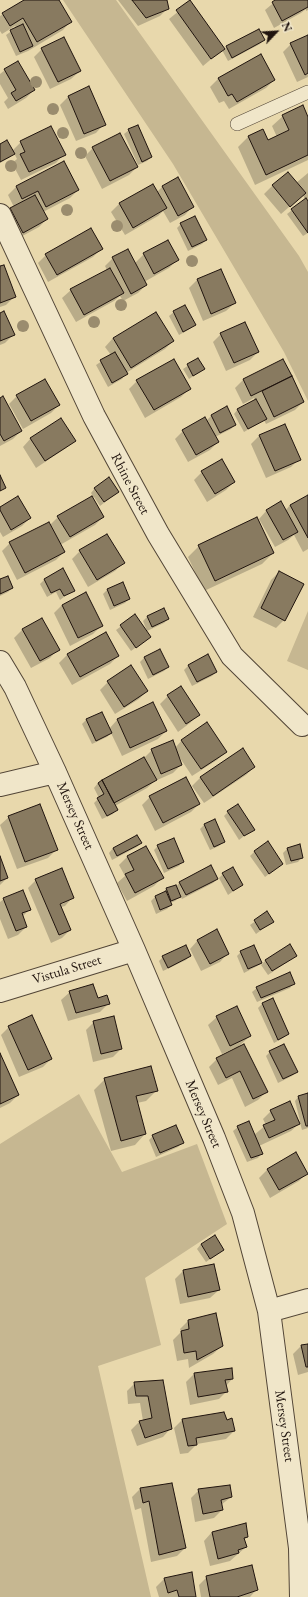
<!DOCTYPE html>
<html>
<head>
<meta charset="utf-8">
<style>
  body { margin:0 }
  #map { position:relative; width:308px; height:1597px; overflow:hidden; background:#e8d8ac; font-family:"EB Garamond",serif }
  canvas { display:block }
  .north { position:absolute; left:256px; top:12px; width:40px; height:40px; -webkit-text-stroke:3px #f0e6c9; paint-order:stroke; rotate:65deg; font-size:11px; font-weight:700; line-height:16px; text-align:center; color:#20140e }
  .north::after { content:''; display:block; margin:auto; width:14px; height:18px; background:#20140e; clip-path:polygon(50% 0,100% 100%,50% 72%,0 100%) }
</style>
</head>
<body>
<div id="map">
<canvas width="308" height="1597"></canvas>
<div class="north">N</div>
</div>
<script>
const context = document.querySelector('canvas').getContext('2d');
context.lineJoin = 'round';
function fillPath(path, color) {
  context.fillStyle = color;
  context.fill(path, 'evenodd');
}
function shape(rows) {
  const path = new Path2D();
  for (const r of rows) {
    path.moveTo(r[0], r[1]);
    for (let i = 2; i < r.length; i += 2) path.lineTo(r[i], r[i + 1]);
  }
  return path;
}
function strokePath(path, color, width, dash) {
  context.strokeStyle = color;
  context.lineWidth = width;
  context.lineCap = dash ? 'butt' : 'round';
  context.setLineDash(dash || []);
  context.stroke(path);
}
function drawText(font, color, halo, rows, align = 'center') {
  context.font = font + ' "EB Garamond",serif';
  context.lineWidth = 3;
  context.setLineDash([]);
  context.textBaseline = 'middle';
  context.strokeStyle = halo;
  context.fillStyle = color;
  for (const [text, x, y, turn = 0] of rows) {
    context.save();
    context.translate(x, y);
    context.rotate((+turn || 0) * Math.PI / 180);
    context.textAlign = isNaN(turn) ? turn : align;
    if (halo) context.strokeText(text, 0, 0);
    context.fillText(text, 0, 0);
    context.restore();
  }
}
const green = shape([
  [63,0,116,0,299,256,308,272,308,401,284,352,173,164],
  [308,611,308,670,287,661],
  [79,1094,122,1172,197,1144,227,1224,145,1278,161,1345,98,1366,151,1597,0,1597,0,1144]
]);
const shadow = shape([
  [26,0,58,0,71,21,63,30,28,51,16,56,6,35,16,28,15,26,2,34,0,31,0,16],
  [118,0,166,0,168,8,160,16,138,26],
  [277,0,308,0,308,10,306,11,306,9,301,13,274,28,265,10],
  [190,2,224,50,227,47,264,40,260,44,228,61,222,50,203,66,169,19],
  [308,37,308,77,297,82,283,52,291,44],
  [42,49,80,71,71,79,50,89,34,57],
  [261,55,274,80,266,88,229,109,224,101,219,103,210,87,218,79],
  [5,70,34,90,26,98,8,109,4,102,8,98,0,84,0,74],
  [68,97,104,124,96,133,76,141,60,105],
  [283,116,308,119,308,160,255,185,238,147,249,136,268,141,277,137,272,126],
  [129,130,151,157,147,161,138,165,124,134],
  [21,142,64,154,56,163,21,180,12,163,17,159,14,153,9,158,0,163,0,145,12,151],
  [93,148,137,167,129,175,102,189,85,156],
  [64,162,78,190,70,198,43,212,47,219,39,227,15,240,2,217,14,207,8,195,16,187],
  [308,173,308,233,303,236,287,214,305,200,303,195,281,214,264,194,273,185,296,183],
  [178,179,193,206,185,215,170,223,163,211,158,216,125,235,111,212,119,204,153,185,157,192,162,187],
  [181,224,206,240,202,244,188,251,177,228],
  [101,249,93,257,48,282,38,263,46,255],
  [144,254,177,260,169,268,144,282,146,285,138,293,123,301,120,296,114,301,76,322,62,298,71,290,107,270,105,266,113,258,135,263],
  [0,267,14,297,6,305,0,307],
  [220,270,235,303,226,311,203,321,189,288,197,280],
  [174,312,194,325,190,329,179,335,169,316],
  [0,314,13,335,5,343,0,345],
  [221,334,258,352,250,360,226,371,213,342],
  [113,338,173,341,165,349,126,373,122,379,108,387,96,365,111,355,105,347],
  [198,359,204,369,189,379,183,369],
  [283,360,303,402,295,410,266,424,264,420,244,432,234,414,238,409,255,401,254,398,243,404,235,388,243,380],
  [137,381,189,389,181,397,145,418,129,389],
  [17,396,59,405,51,413,23,429,9,404],
  [0,399,21,431,13,439,0,446],
  [227,408,235,425,231,429,215,437,218,442,210,450,188,462,175,439,183,431,206,421,211,416],
  [259,436,299,459,291,467,266,478,251,444],
  [31,438,74,440,66,448,36,468,23,447],
  [202,472,234,482,226,490,207,502,194,480],
  [95,488,118,492,100,506,94,497,92,497,103,517,95,525,60,545,64,552,56,560,17,580,2,551,10,543,50,525,58,517,93,496,91,493],
  [308,496,308,549,303,552,294,535,288,540,275,547,259,519,267,510,285,511,290,505],
  [0,508,30,518,22,526,3,537,0,532],
  [257,519,273,553,262,564,204,591,188,557,199,546],
  [80,551,123,563,115,571,88,587,72,559],
  [63,570,73,590,60,600,56,592,47,597,40,584,44,580],
  [279,572,284,620,276,628,253,617,271,580],
  [0,581,12,588,8,592,0,596],
  [122,583,129,599,125,603,110,610,103,594,107,590],
  [62,605,101,626,93,634,70,646,54,613],
  [164,609,168,619,164,623,147,631,143,621,147,617],
  [135,616,150,637,131,651,116,630],
  [41,619,58,649,50,658,31,668,14,638,22,630],
  [160,651,168,667,164,671,148,679,140,662,144,658],
  [67,655,118,656,110,664,72,685,59,663],
  [207,656,216,672,212,676,192,686,184,670,188,666],
  [108,682,147,691,139,699,115,714,100,690],
  [168,696,198,715,190,723,178,732,160,704],
  [153,704,166,731,158,739,122,756,111,733,107,737,92,744,82,724,86,720,109,729,117,720],
  [182,740,226,752,217,760,192,776,178,755,181,765,173,773,155,781,147,788,115,806,117,809,113,814,102,819,94,803,99,798,94,788,98,783,144,758,152,750,175,748],
  [242,750,254,767,246,775,204,803,192,786,200,778],
  [150,797,199,804,191,812,155,831,142,805],
  [228,812,253,829,239,840,224,816],
  [9,817,56,850,48,858,17,869,0,825],
  [214,820,224,841,219,846,210,850,200,829,204,825],
  [137,836,141,843,137,847,112,860,109,853,113,848],
  [158,846,183,861,179,866,164,873,154,850],
  [146,847,162,878,154,886,127,901,117,883,125,876,119,865,127,857],
  [287,849,302,857,298,862,286,865,283,853],
  [255,851,282,864,265,877,250,856],
  [0,858,7,878,0,885],
  [223,874,242,885,228,895,219,878],
  [217,879,213,883,182,899,180,896,175,901,170,903,171,905,167,909,156,914,151,901,155,897,162,894,166,889,175,886,176,887,180,882],
  [36,880,73,897,65,906,61,907,70,930,62,938,51,943,28,888],
  [64,901,64,903,56,906],
  [4,899,29,910,22,917,26,927,18,935,8,939,0,919,0,902],
  [267,913,272,922,256,934,250,925],
  [198,940,228,953,220,962,201,971,190,949],
  [253,946,261,964,244,973,237,956,241,952],
  [190,956,186,960,163,971,159,961,163,957],
  [296,956,268,975,261,965,266,960],
  [294,983,290,988,257,1002,252,992,257,988],
  [70,992,97,1000,108,1004,100,1012,68,1021,61,1000],
  [272,999,288,1034,283,1038,274,1043,258,1008,262,1004],
  [217,1017,250,1036,238,1047,266,1092,258,1100,245,1107,232,1078,218,1085,209,1067,217,1059,236,1049,235,1048,222,1054,208,1025],
  [94,1022,121,1049,113,1057,93,1062,86,1030],
  [9,1027,51,1059,43,1067,19,1077,1,1035],
  [270,1052,297,1072,292,1076,278,1083,266,1056],
  [0,1055,18,1095,10,1103,0,1108],
  [105,1079,157,1090,146,1101,137,1103,145,1134,135,1145,111,1151,94,1090],
  [308,1094,308,1128,302,1130,300,1123,291,1131,259,1146,262,1153,258,1158,247,1162,233,1131,238,1127,254,1135,266,1125,263,1119,271,1111,300,1121,295,1101,299,1096],
  [153,1136,182,1143,178,1147,156,1157,149,1140],
  [296,1154,307,1173,299,1181,270,1198,259,1178,267,1170],
  [201,1244,223,1250,206,1262,197,1249],
  [183,1271,219,1290,210,1298,180,1304,175,1279],
  [215,1314,222,1346,213,1354,189,1368,188,1359,177,1361,173,1340,181,1332,180,1329,188,1321],
  [308,1345,308,1372,298,1375,293,1354,301,1346],
  [194,1374,232,1379,226,1386,227,1391,219,1399,190,1405,186,1382],
  [162,1381,171,1428,163,1437,137,1446,131,1430,139,1422,143,1421,140,1403,128,1404,127,1391,135,1383],
  [182,1420,227,1421,234,1431,226,1439,197,1444,188,1453,180,1454,174,1428],
  [140,1489,185,1548,177,1556,151,1562,141,1508,135,1510,132,1497],
  [199,1490,231,1497,221,1505,222,1510,214,1518,195,1522,191,1498],
  [212,1532,247,1537,244,1540,246,1547,230,1561,210,1566,204,1541],
  [191,1574,195,1597,159,1597,156,1587,164,1579],
  [207,1577,257,1589,250,1597,201,1597,199,1585]
]);
const building = shape([
  [24,0,59,0,72,22,37,42,23,18,10,26,2,13,24,0],
  [132,0,167,0,169,9,146,18,132,0],
  [190,0,225,49,211,59,176,10,190,0],
  [275,0,308,0,308,7,282,21,272,2,275,0],
  [23,24,33,46,20,52,10,30,23,24],
  [259,29,265,40,232,58,226,46,259,29],
  [308,35,308,73,305,75,290,43,308,35],
  [64,37,81,71,58,82,41,48,64,37],
  [261,54,275,80,237,102,232,94,228,96,218,78,261,54],
  [18,61,35,90,16,101,11,93,16,90,4,69,18,61],
  [89,86,106,125,84,134,68,96,89,86],
  [303,105,308,117,308,155,266,175,248,136,263,129,268,140,289,130,282,115,303,105],
  [138,125,152,157,142,162,128,129,138,125],
  [51,126,66,155,29,172,20,154,25,152,20,141,51,126],
  [120,133,138,167,110,181,92,147,120,133],
  [7,140,15,154,0,162,0,144,7,140],
  [64,161,79,190,46,207,38,191,22,199,16,186,64,161],
  [288,172,306,193,290,207,272,185,288,172],
  [178,177,194,207,178,216,162,186,178,177],
  [153,184,167,208,133,228,119,203,153,184],
  [35,195,48,219,23,233,10,208,35,195],
  [306,198,308,201,308,233,291,209,306,198],
  [195,216,207,240,192,247,180,223,195,216],
  [91,228,103,249,57,275,45,254,91,228],
  [168,240,179,260,154,274,143,253,168,240],
  [128,249,147,285,131,294,112,257,128,249],
  [4,265,16,297,0,303,0,266,4,265],
  [110,268,124,293,84,315,70,289,110,268],
  [221,269,236,303,211,314,197,279,221,269],
  [185,305,196,325,183,332,173,311,185,305],
  [4,311,15,335,0,341,0,313,4,311],
  [156,312,174,341,131,368,113,338,156,312],
  [245,322,259,352,234,363,220,333,245,322],
  [115,352,128,374,112,383,100,360,115,352],
  [198,358,205,369,193,376,187,364,198,358],
  [174,359,191,389,154,410,136,380,174,359],
  [283,359,292,376,251,396,243,379,283,359],
  [292,376,304,402,274,417,262,391,292,376],
  [45,379,60,405,31,421,16,395,45,379],
  [3,396,22,431,4,441,0,434,0,398,3,396],
  [256,399,267,419,248,429,237,409,256,399],
  [227,406,236,425,220,433,211,415,227,406],
  [205,417,219,442,196,455,182,430,205,417],
  [61,418,76,441,45,461,30,438,61,418],
  [285,424,301,460,275,471,259,435,285,424],
  [222,459,235,482,215,494,201,471,222,459],
  [0,475,6,488,0,491,0,475],
  [109,477,119,492,104,502,94,488,109,477],
  [308,495,308,538,290,505,308,495],
  [18,496,31,518,11,530,0,510,0,507,18,496],
  [92,496,104,517,70,537,57,516,92,496],
  [281,501,298,532,283,540,266,510,281,501],
  [257,517,274,553,215,581,198,545,257,517],
  [49,522,65,552,25,573,9,542,49,522],
  [107,534,125,563,97,580,79,550,107,534],
  [63,568,75,591,64,596,60,589,51,593,44,579,63,568],
  [279,571,304,584,285,621,261,608,279,571],
  [8,576,13,588,0,594,0,579,8,576],
  [123,582,130,599,114,606,107,589,123,582],
  [86,592,103,626,78,638,62,605,86,592],
  [164,608,169,619,152,627,147,616,164,608],
  [135,614,151,637,136,648,120,625,135,614],
  [42,618,60,650,40,661,22,629,42,618],
  [106,632,119,656,80,677,67,654,106,632],
  [160,649,169,667,153,675,144,657,160,649],
  [208,654,217,672,197,682,188,665,208,654],
  [131,665,148,691,124,707,107,681,131,665],
  [181,686,200,715,186,724,167,695,181,686],
  [153,702,167,731,130,748,117,719,153,702],
  [102,712,112,733,96,741,86,719,102,712],
  [207,722,227,752,201,769,181,740,207,722],
  [173,740,182,765,161,774,151,749,173,740],
  [243,748,255,767,213,796,200,777,243,748],
  [144,757,157,780,114,803,102,780,144,757],
  [186,777,200,804,163,823,149,796,186,777],
  [102,780,118,810,107,816,97,798,104,794,98,783,102,780],
  [40,804,58,850,25,862,8,816,40,804],
  [238,804,255,830,244,836,227,811,238,804],
  [215,819,225,842,214,847,204,824,215,819],
  [137,835,142,843,117,856,113,848,137,835],
  [174,838,184,862,168,869,157,845,174,838],
  [268,841,283,864,269,874,254,851,268,841],
  [300,844,303,858,291,861,287,848,300,844],
  [146,846,164,878,135,893,125,874,134,870,127,856,146,846],
  [0,856,8,878,0,881,0,856],
  [211,865,218,879,186,895,179,882,211,865],
  [233,867,243,885,233,891,222,873,233,867],
  [62,868,74,898,60,904,71,930,59,935,35,879,62,868],
  [176,885,181,897,171,901,166,888,176,885],
  [23,890,31,910,22,913,27,927,16,931,3,898,23,890],
  [166,891,172,905,160,910,155,896,166,891],
  [267,911,274,922,260,930,254,920,267,911],
  [217,929,229,954,210,964,197,940,217,929],
  [290,944,297,956,272,971,265,960,290,944],
  [186,945,191,956,168,968,162,956,186,945],
  [254,945,262,963,248,969,240,951,254,945],
  [290,972,295,984,261,998,256,987,290,972],
  [93,984,98,998,107,995,110,1004,76,1013,69,991,93,984],
  [273,998,289,1034,278,1040,262,1003,273,998],
  [237,1006,251,1036,230,1046,216,1016,237,1006],
  [32,1015,52,1059,28,1070,8,1026,32,1015],
  [114,1016,122,1049,101,1054,93,1021,114,1016],
  [244,1044,268,1092,253,1099,240,1071,226,1078,216,1058,244,1044],
  [284,1044,298,1072,283,1079,269,1051,284,1044],
  [0,1053,19,1095,0,1104,0,1053],
  [151,1066,158,1091,136,1096,146,1134,121,1141,104,1078,151,1066],
  [308,1093,308,1126,306,1126,298,1096,308,1093],
  [290,1101,300,1124,269,1138,263,1125,275,1120,270,1110,290,1101],
  [249,1121,263,1154,251,1158,237,1126,249,1121],
  [176,1125,184,1143,160,1153,152,1135,176,1125],
  [296,1152,308,1174,279,1190,267,1169,296,1152],
  [215,1235,224,1250,210,1259,201,1244,215,1235],
  [214,1264,220,1290,188,1297,183,1270,214,1264],
  [216,1313,223,1346,197,1360,196,1351,184,1353,181,1331,189,1329,188,1320,216,1313],
  [308,1344,308,1367,306,1367,301,1345,308,1344],
  [232,1368,233,1379,225,1380,228,1392,198,1397,194,1373,232,1368],
  [163,1380,172,1429,145,1438,139,1421,152,1418,148,1396,136,1396,134,1382,163,1380],
  [224,1412,227,1420,232,1418,235,1431,196,1438,197,1445,188,1446,182,1419,224,1412],
  [172,1483,186,1548,159,1555,149,1501,143,1503,140,1488,172,1483],
  [230,1485,232,1497,221,1500,223,1510,203,1514,198,1489,230,1485],
  [246,1523,248,1537,244,1538,247,1547,238,1550,239,1553,218,1559,212,1532,246,1523],
  [252,1565,258,1590,237,1597,210,1597,206,1576,252,1565],
  [192,1572,196,1597,179,1597,177,1590,168,1593,164,1578,192,1572]
]);
const service = shape([
  [237,124,308,92]
]);
const minor = shape([
  [0,215,94,416,158,534,232,656,302,725],
  [0,662,15,687,55,772,134,950,214,1138,243,1213,269,1311,300,1548,301,1597],
  [0,785,55,772],
  [0,991,134,950],
  [269,1311,308,1300]
]);
const trees = [
  [36,82],
  [53,109],
  [63,133],
  [81,153],
  [11,166],
  [67,210],
  [117,226],
  [192,261],
  [121,305],
  [94,322],
  [23,326]
];
const streetNames = [
  ["Rhine Street",130,484,62],
  ["Mersey Street",75,816,66],
  ["Vistula Street",67,970,-17],
  ["Mersey Street",203,1114,67],
  ["Mersey Street",284,1426,82]
];
fillPath(green, '#c6b791');
fillPath(shadow, '#0003');
fillPath(building, '#887a60');
strokePath(building, '#20140e', 1);
strokePath(service, '#524536', 14);
strokePath(minor, '#524536', 24);
strokePath(service, '#f0e6c9', 13);
strokePath(minor, '#f0e6c9', 22);
context.fillStyle = '#9a8c6e';
for (const [x, y] of trees) {
  context.beginPath();
  context.arc(x, y, 6, 0, 2 * Math.PI);
  context.fill();
}
drawText('14px', '#20140e', '#f0e6c9', streetNames);
</script>
</body>
</html>
